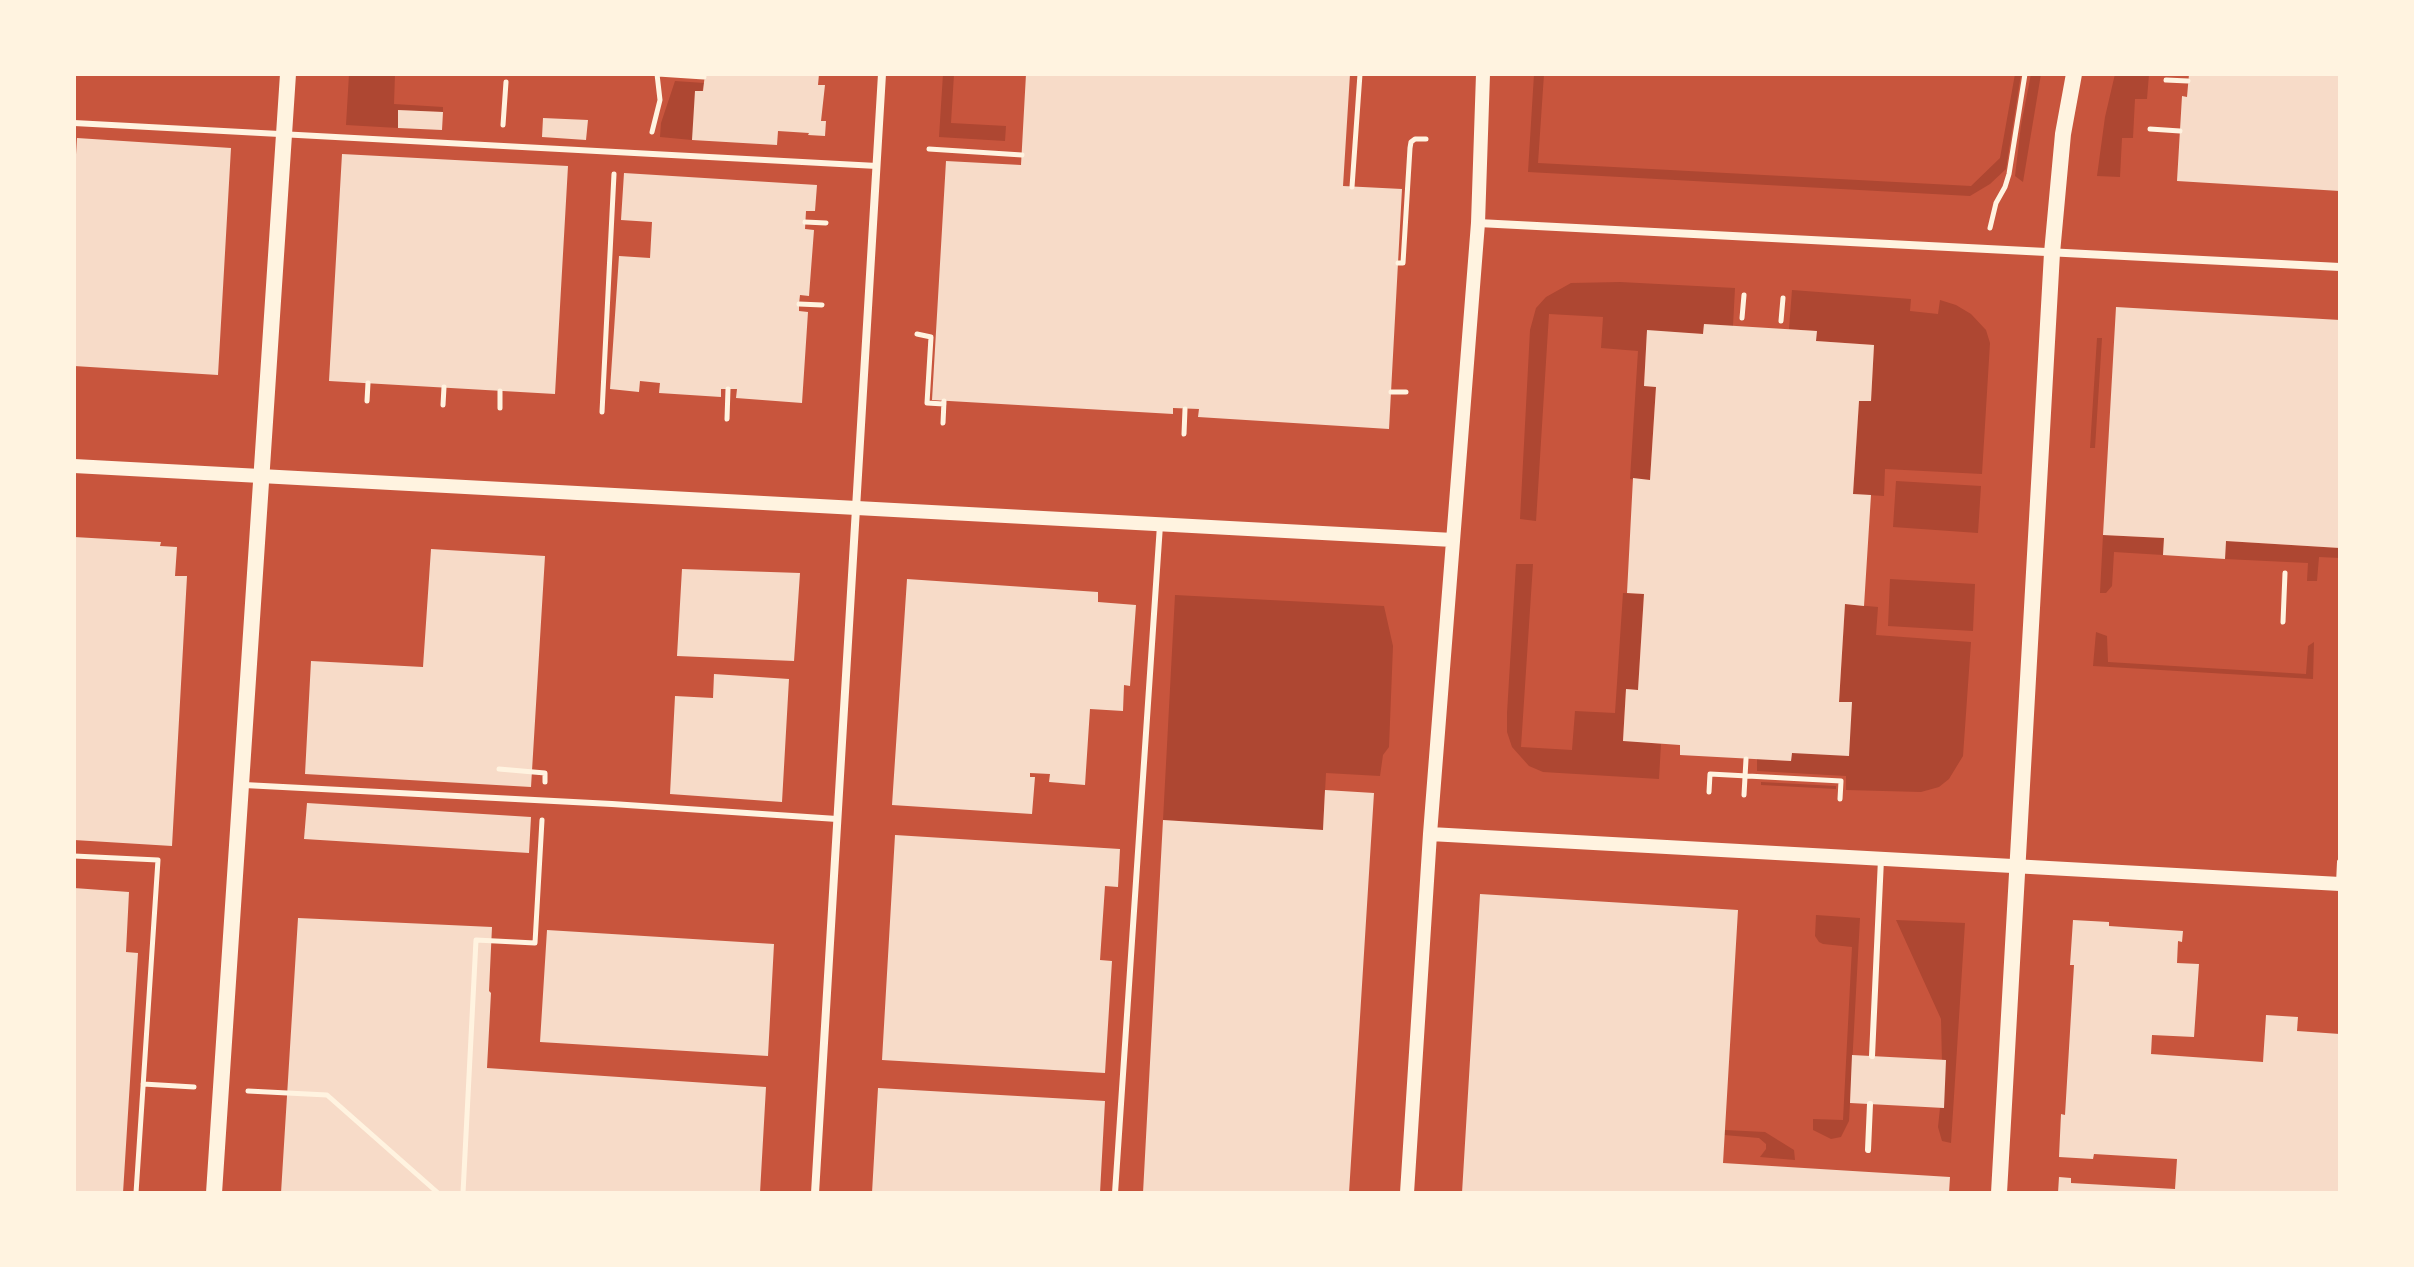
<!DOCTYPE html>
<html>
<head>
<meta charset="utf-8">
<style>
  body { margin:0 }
  #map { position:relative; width:2414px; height:1267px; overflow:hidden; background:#c8553d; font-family:"Work Sans",sans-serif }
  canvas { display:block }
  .frame { position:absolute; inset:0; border:76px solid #fff3e0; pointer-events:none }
</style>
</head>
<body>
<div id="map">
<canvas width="2414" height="1267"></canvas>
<div class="frame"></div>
</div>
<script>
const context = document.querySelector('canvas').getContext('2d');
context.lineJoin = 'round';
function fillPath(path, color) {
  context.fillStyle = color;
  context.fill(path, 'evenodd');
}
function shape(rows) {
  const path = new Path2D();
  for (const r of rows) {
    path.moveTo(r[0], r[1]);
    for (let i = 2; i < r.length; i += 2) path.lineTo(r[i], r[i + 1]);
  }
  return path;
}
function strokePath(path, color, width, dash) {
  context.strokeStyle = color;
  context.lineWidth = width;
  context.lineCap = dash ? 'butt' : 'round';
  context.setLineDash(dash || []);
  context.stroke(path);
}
const green = shape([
  [349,74,395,74,394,104,443,107,443,112,399,110,398,128,346,125],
  [943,74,954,74,951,123,1006,126,1005,141,939,137],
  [1534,74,1544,74,1538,163,1971,186,2000,158,2015,74,2021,74,2006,169,1990,184,1970,196,1528,172],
  [2031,74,2041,74,2023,182,2015,176,2021,125],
  [2115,74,2149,74,2147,99,2135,99,2133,138,2122,138,2120,177,2097,176,2105,117],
  [675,81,704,83,692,140,660,137,661,123],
  [1620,282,1735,288,1733,326,1704,324,1703,334,1647,331,1644,386,1656,387,1650,480,1630,479,1638,351,1601,348,1603,317,1549,314,1536,521,1520,519,1530,330,1536,308,1546,297,1571,283],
  [1792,290,1911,299,1910,311,1938,314,1940,300,1956,305,1971,314,1986,330,1990,343,1982,474,1885,469,1884,496,1853,494,1859,401,1871,401,1874,345,1816,341,1816,331,1789,329],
  [2097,338,2102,338,2095,448,2090,448],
  [1896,481,1981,486,1978,533,1893,527],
  [2103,535,2164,538,2163,555,2114,552,2112,586,2106,593,2100,593],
  [2226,541,2340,548,2340,558,2319,557,2317,581,2307,581,2308,563,2225,559],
  [1516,564,1533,564,1521,747,1572,750,1575,711,1615,713,1623,593,1644,594,1638,690,1626,689,1623,740,1661,744,1659,779,1543,772,1529,766,1512,747,1507,732,1507,713],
  [1890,579,1975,584,1973,631,1888,626],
  [1175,595,1384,606,1393,646,1389,747,1383,755,1380,776,1326,773,1323,830,1163,820],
  [1845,604,1878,607,1876,635,1971,642,1963,756,1949,779,1939,787,1921,792,1846,790,1846,776,1757,771,1757,759,1791,761,1792,753,1839,702],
  [2096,632,2107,636,2108,662,2306,674,2308,646,2314,642,2313,679,2093,666],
  [1761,782,1836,786,1836,789,1761,785],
  [1816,915,1860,918,1849,1121,1841,1137,1831,1139,1813,1130,1813,1119,1843,1120,1852,947,1823,944,1819,942,1815,936],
  [1896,920,1965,923,1951,1143,1942,1141,1938,1127,1940,1108,1943,1108,1941,1019],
  [1725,1130,1765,1132,1794,1150,1795,1160,1760,1157,1766,1149,1766,1144,1759,1138,1724,1135]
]);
const building = shape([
  [705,74,819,74,818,85,825,85,821,121,826,121,825,136,808,135,809,133,778,131,777,145,692,140,695,91,703,91],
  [1026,74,1350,74,1343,186,1402,189,1389,429,1198,417,1199,409,1173,408,1173,414,932,400,946,161,1021,165],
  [2189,74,2340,74,2340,191,2177,181,2182,96,2187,97],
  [398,110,443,112,442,130,398,128],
  [543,118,588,120,586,140,542,137],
  [77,138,231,148,218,375,74,366,74,187],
  [342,154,568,166,555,394,329,381],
  [624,173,817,185,815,211,806,211,805,229,814,230,809,296,800,295,799,304,799,311,808,312,802,403,736,398,737,389,721,389,721,397,659,393,660,383,640,381,639,392,610,389,619,256,650,258,652,222,621,220],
  [2116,307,2340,320,2340,548,2226,541,2225,559,2163,555,2164,538,2103,535],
  [1704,324,1817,331,1816,341,1874,345,1871,401,1859,401,1853,494,1871,495,1864,606,1845,604,1839,702,1852,702,1849,756,1792,753,1791,761,1680,755,1680,745,1623,741,1626,689,1638,690,1644,594,1627,593,1633,478,1650,480,1656,387,1644,386,1647,330,1703,334],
  [74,537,161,542,160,546,177,547,175,576,187,576,172,846,74,840],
  [431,549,545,556,531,787,305,774,311,661,423,667],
  [682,569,800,573,794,661,677,656],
  [907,579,1098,592,1098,602,1136,605,1130,686,1124,685,1123,711,1090,709,1085,785,1049,782,1050,774,1030,773,1030,777,1035,777,1032,814,892,805],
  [714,674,789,679,782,802,670,794,675,696,713,698],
  [1325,790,1374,793,1349,1193,1143,1193,1163,820,1323,830],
  [307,803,531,817,529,853,304,839],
  [895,835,1120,849,1118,887,1105,886,1100,960,1112,961,1105,1073,882,1060],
  [74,888,129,892,126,952,138,953,123,1193,74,1193],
  [1480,894,1738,910,1723,1163,1950,1177,1949,1193,1462,1193],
  [298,918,492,927,489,991,491,993,487,1068,766,1087,760,1193,281,1193],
  [2073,920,2109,922,2109,926,2183,931,2182,942,2178,941,2177,963,2199,964,2194,1037,2152,1035,2151,1054,2263,1062,2266,1015,2298,1017,2297,1031,2340,1034,2340,1193,2058,1193,2059,1177,2071,1178,2071,1183,2175,1189,2177,1159,2094,1154,2093,1159,2059,1157,2061,1114,2065,1115,2074,965,2070,965],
  [547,930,774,944,768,1056,540,1042],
  [1852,1055,1946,1060,1944,1108,1850,1103],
  [878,1088,1105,1101,1100,1193,872,1193]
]);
const path = shape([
  [658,74,704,77],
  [2166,80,2188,81],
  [503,125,506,82],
  [2150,129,2180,131],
  [652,132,660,100,657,74],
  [929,149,1022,155],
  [1352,187,1360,74],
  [805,222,826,223],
  [1990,228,1996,203,2005,187,2009,174,2025,74],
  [1398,263,1403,263,1410,148,1411,142,1415,139,1426,139],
  [799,304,822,305],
  [1742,318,1744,295],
  [1781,321,1783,298],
  [917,334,931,337,927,403,944,404],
  [1391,392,1406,392],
  [367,401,368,383],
  [443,405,444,387],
  [500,408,500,391],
  [602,412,614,174],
  [727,419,728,389],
  [943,423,944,401],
  [1184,434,1185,409],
  [2283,622,2285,573],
  [499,769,545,773,545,782],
  [1709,792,1710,774,1841,781,1840,799],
  [1744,795,1746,759],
  [74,856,158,860,136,1193],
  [143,1084,194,1087],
  [248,1091,327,1095,438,1193],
  [463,1193,476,940,535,943,542,820]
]);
const service = shape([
  [74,123,877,166],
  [244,785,612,804,837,819],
  [2339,884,2340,862],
  [1872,1056,1881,859],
  [1868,1150,1870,1104],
  [1115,1193,1160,525]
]);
const minor = shape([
  [1478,223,2340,267],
  [815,1193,882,74]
]);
const tertiary = shape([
  [74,466,1453,540],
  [1430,834,2340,884],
  [1407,1193,1430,834,1478,223,1483,74]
]);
const secondary = shape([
  [214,1193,288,74],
  [1999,1193,2052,253,2063,134,2074,74]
]);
fillPath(green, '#ae4732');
fillPath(building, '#f7dbc8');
strokePath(path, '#fff3e0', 5);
strokePath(service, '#fff3e0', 6);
strokePath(minor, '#fff3e0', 8);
strokePath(tertiary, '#fff3e0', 14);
strokePath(secondary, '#fff3e0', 16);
</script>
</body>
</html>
